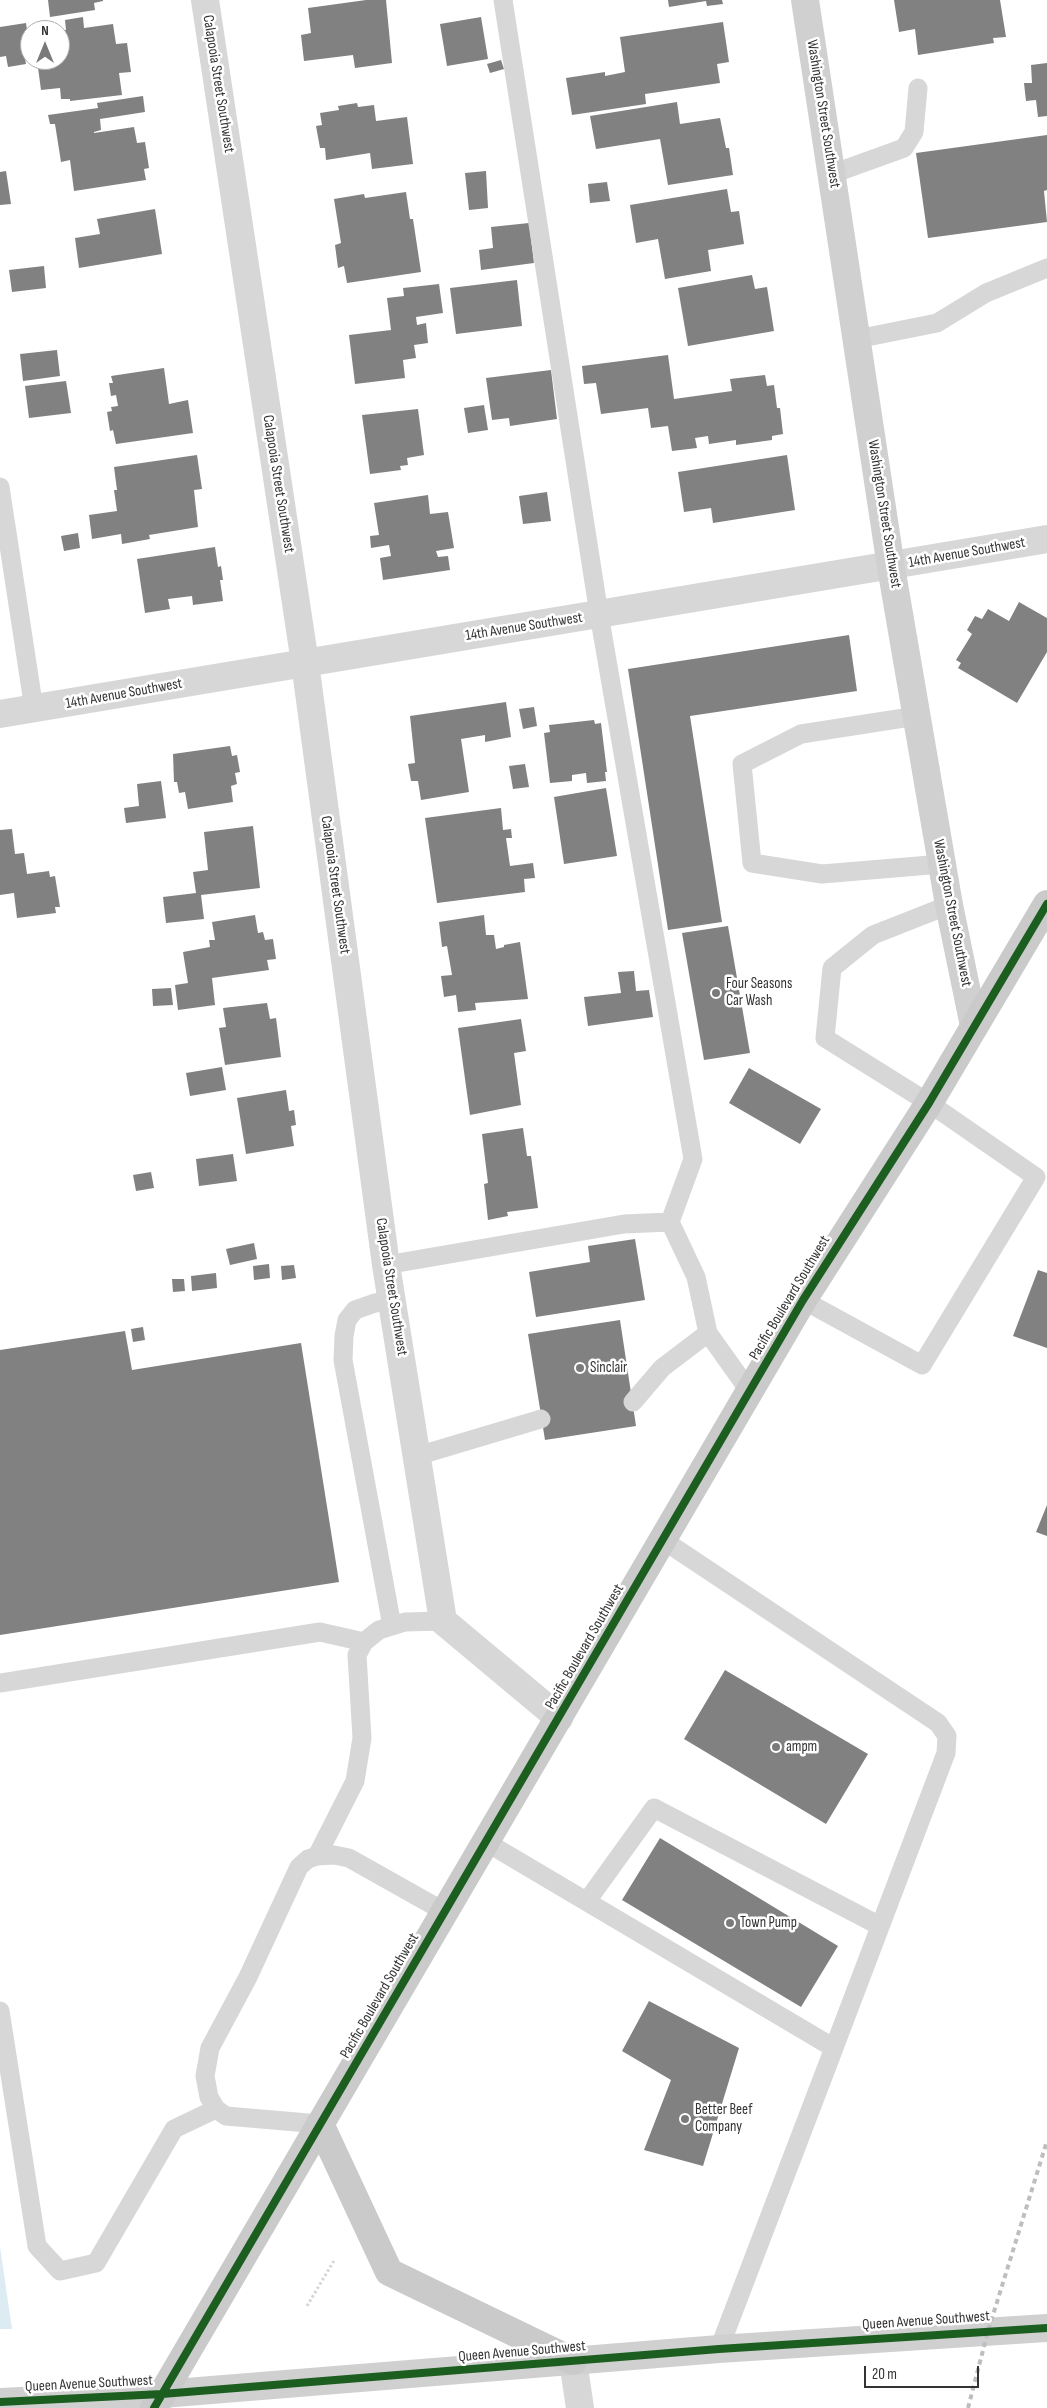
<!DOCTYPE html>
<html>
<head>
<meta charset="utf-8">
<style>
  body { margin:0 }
  #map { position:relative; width:1047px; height:2408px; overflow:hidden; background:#fff; font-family:"Sofia Sans Condensed",sans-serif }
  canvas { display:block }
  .north { position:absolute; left:20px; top:20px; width:50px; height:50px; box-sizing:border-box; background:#fff; border:1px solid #adadad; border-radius:50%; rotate:0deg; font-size:14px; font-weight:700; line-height:20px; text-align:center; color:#333 }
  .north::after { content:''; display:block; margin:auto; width:18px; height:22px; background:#7a7a7a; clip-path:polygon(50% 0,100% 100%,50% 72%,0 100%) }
  .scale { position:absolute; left:864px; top:2366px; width:115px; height:22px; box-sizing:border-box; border:2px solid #333; border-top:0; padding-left:6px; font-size:15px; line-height:18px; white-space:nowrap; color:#333; -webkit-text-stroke:4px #fff; paint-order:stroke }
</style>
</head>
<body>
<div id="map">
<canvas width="1047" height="2408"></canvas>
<div class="north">N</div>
<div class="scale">20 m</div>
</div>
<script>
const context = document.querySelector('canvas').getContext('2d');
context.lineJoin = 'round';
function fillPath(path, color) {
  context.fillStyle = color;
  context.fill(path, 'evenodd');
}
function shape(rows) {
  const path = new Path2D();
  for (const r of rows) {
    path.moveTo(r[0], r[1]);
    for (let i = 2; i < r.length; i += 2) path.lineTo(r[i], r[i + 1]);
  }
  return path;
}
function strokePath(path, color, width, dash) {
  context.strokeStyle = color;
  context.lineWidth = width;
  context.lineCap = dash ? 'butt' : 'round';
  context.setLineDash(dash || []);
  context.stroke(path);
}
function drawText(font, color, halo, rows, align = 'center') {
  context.font = font + ' "Sofia Sans Condensed",sans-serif';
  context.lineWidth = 5;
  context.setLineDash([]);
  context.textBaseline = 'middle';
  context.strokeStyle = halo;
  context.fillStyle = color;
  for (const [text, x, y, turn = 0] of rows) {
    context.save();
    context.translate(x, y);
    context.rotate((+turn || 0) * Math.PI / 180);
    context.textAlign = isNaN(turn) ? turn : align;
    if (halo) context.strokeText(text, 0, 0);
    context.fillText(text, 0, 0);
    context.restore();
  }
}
const water = shape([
  [0,2247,12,2329,0,2329]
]);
const building = shape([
  [48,0,103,0,103,1,94,3,95,10,50,17],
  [366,0,386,0,392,63,355,68,353,55,304,61,301,35,311,33,308,8],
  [668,0,722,0,723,4,707,6,706,1,669,7],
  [894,0,1000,0,1006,37,993,38,994,43,918,55,915,29,899,32],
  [83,17,84,28,113,24,116,44,127,43,131,72,119,73,122,95,70,101,70,99,61,99,60,88,41,90,37,60,60,60,60,31,66,30,65,20],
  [481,17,488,59,447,66,440,24],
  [723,22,729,62,717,64,720,83,645,94,646,104,572,115,566,78,605,72,605,76,625,72,620,37],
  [26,23,30,50,24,53,26,64,8,67,6,56,0,57,0,27],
  [501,60,504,69,490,73,487,64],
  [1047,63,1047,116,1038,117,1036,100,1026,101,1024,83,1032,83,1031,65],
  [143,96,145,112,100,119,101,130,94,132,94,133,134,127,137,143,145,142,149,168,144,169,146,180,74,191,70,160,61,162,55,124,50,124,48,115,98,108,97,103],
  [677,102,680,124,720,118,726,148,729,148,733,175,668,185,660,139,596,149,590,116],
  [357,103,358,107,374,105,376,121,407,117,413,164,372,169,370,153,326,160,325,148,320,148,316,126,322,125,320,113,339,110,338,106],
  [1047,135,1047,190,1044,191,1047,222,928,238,916,153],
  [6,171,11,204,0,205,0,172],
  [486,171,488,208,469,210,465,173],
  [607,182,610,201,590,203,588,184],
  [727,189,731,212,739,211,744,244,708,250,711,271,665,279,658,239,636,243,630,205],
  [406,192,410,219,413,219,421,272,347,283,344,266,338,268,335,245,341,243,334,199,364,194,365,198],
  [155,209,162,254,79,268,75,238,100,234,97,219],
  [529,223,534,263,481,270,479,250,493,248,491,227],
  [44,266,46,288,12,292,9,270],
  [752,275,755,289,767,287,774,331,688,346,678,288],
  [517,280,522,326,456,334,450,288],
  [439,284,443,313,416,317,417,325,426,323,428,343,414,345,416,358,403,360,405,378,355,384,349,335,391,330,387,298,404,296,403,288],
  [57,350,60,376,23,381,20,354],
  [668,355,674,399,732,391,730,379,765,375,767,386,774,385,777,408,780,408,783,434,772,436,772,440,736,445,736,440,709,444,708,436,695,438,697,448,672,451,668,426,651,428,648,408,601,414,596,383,584,384,582,366],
  [164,368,169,404,188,400,193,433,116,444,113,430,110,431,107,412,112,411,111,407,118,406,116,395,111,396,109,383,113,383,111,376],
  [551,370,557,419,510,426,509,418,492,420,486,378],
  [66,381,71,413,29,418,25,386],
  [484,405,488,430,468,433,464,408],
  [418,409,424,455,407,458,408,465,400,466,401,470,370,474,362,415],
  [197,455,202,489,194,490,198,527,149,535,150,539,122,544,121,534,92,539,89,515,117,511,114,490,117,490,114,467],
  [787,455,795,510,713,523,711,508,684,512,678,472],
  [547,492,551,521,523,524,519,496],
  [428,495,430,514,448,512,454,548,436,551,438,557,448,556,450,570,383,580,380,558,391,556,389,545,371,548,370,536,379,535,374,503],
  [78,533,80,548,64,551,61,536],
  [215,547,218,567,221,566,223,580,220,580,223,601,193,605,192,596,168,599,170,609,145,613,137,559],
  [1019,602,1047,618,1047,652,1017,703,958,668,961,663,956,660,972,634,967,630,975,616,982,619,988,609,1009,621],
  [849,635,857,691,690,716,722,922,668,930,628,669],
  [506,702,511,737,485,742,485,735,461,739,469,792,421,800,418,781,411,781,408,764,415,763,410,716],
  [534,707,537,726,523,729,519,709],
  [594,720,595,724,601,723,607,772,605,772,606,781,587,783,586,773,572,775,572,781,550,783,544,733,550,732,549,725],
  [230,746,232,756,237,755,240,772,235,773,237,784,231,786,233,802,188,809,185,792,179,793,177,782,174,782,173,754],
  [525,764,529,787,513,789,509,766],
  [161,781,166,818,126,823,124,808,139,806,137,784],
  [606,788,617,856,564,864,554,797],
  [501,808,503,830,511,829,512,838,506,838,510,866,533,863,535,878,524,879,525,892,437,903,425,818],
  [253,826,260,888,201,895,204,919,166,923,163,897,196,893,193,872,208,870,204,832],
  [12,829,15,854,24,853,27,874,49,871,50,877,55,876,60,907,55,907,56,913,17,918,14,893,0,895,0,830],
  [255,915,258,933,263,932,265,940,273,939,276,959,267,960,269,970,212,978,215,1005,178,1010,175,985,188,983,183,952,210,947,209,940,215,940,212,922],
  [484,915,486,935,494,935,496,949,504,947,504,945,520,942,528,999,475,1003,476,1010,458,1012,456,995,444,997,441,976,452,975,447,946,442,947,439,922],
  [728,926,750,1053,704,1060,682,933],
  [634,971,636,991,649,990,653,1017,588,1026,584,997,621,993,618,972],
  [171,988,173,1005,153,1006,152,989],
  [267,1003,270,1019,276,1018,281,1057,225,1065,219,1028,226,1027,223,1008],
  [521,1019,526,1051,514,1053,521,1105,470,1115,458,1028],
  [222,1067,226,1090,190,1096,186,1073],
  [749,1068,821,1109,800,1144,729,1103],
  [286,1090,289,1111,294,1110,296,1125,291,1126,294,1146,246,1154,237,1098],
  [523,1128,527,1156,531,1156,538,1208,507,1212,508,1216,488,1220,484,1184,488,1183,482,1134],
  [233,1154,237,1181,199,1186,196,1159],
  [151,1172,154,1188,136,1191,133,1175],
  [635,1239,645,1300,536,1317,529,1272,590,1262,588,1246],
  [254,1243,257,1259,230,1265,226,1249],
  [269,1264,270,1278,254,1280,253,1266],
  [294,1265,296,1278,282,1280,281,1266],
  [1038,1270,1047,1273,1047,1348,1013,1336],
  [216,1273,217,1288,192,1291,191,1276],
  [172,1279,184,1279,185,1291,173,1292],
  [620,1320,636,1426,545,1440,528,1334],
  [143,1327,145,1340,133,1342,131,1329],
  [125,1331,132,1370,301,1343,339,1582,0,1635,0,1350],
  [1047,1505,1047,1536,1036,1532],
  [725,1670,868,1754,826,1824,684,1739],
  [660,1838,838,1946,801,2007,622,1900],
  [649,2001,739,2048,703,2166,644,2150,671,2080,622,2051]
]);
const path = shape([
  [307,2306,335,2259]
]);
const lane = shape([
  [503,0,599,614,693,1159,670,1222],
  [832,174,904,148,914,132,918,88],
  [857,339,937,323,986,293,1047,268],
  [0,487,34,709],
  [917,716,801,734,742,764,752,863,822,874,942,864],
  [386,1265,624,1224,670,1222,696,1277,708,1333,750,1392],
  [803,1300,922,1365,1036,1177,929,1103,825,1038,832,968,873,935,949,905],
  [633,1402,662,1368,708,1333],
  [417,1456,541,1419],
  [663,1540,938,1723,947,1736,946,1753,834,2048],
  [392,1626,343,1360,344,1336,347,1320,355,1310,375,1303,392,1301],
  [0,1683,320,1632,364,1642],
  [486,1842,834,2048,719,2349],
  [317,1856,355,1781,362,1738,357,1655,364,1642,379,1630,405,1622,443,1621],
  [587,1901,654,1808,880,1926],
  [0,2011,37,2246,60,2271,96,2263,174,2129,216,2109],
  [320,2124,226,2116,216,2109,209,2097,205,2076,210,2048,248,1977,299,1867,308,1859,317,1856,334,1855,349,1858,445,1912]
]);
const street = shape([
  [205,0,305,663,386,1265,443,1621,559,1718],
  [0,714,1047,539],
  [573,2361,580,2408]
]);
const secondary = shape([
  [805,0,891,567,949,905,974,1026],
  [0,2402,162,2394,719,2349,1047,2328]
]);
const primary = shape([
  [320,2124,389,2272,573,2361],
  [154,2408,803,1300,929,1103,1047,904]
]);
const rail = shape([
  [968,2408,988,2331,1047,2141]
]);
const cycleway = shape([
  [0,2402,162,2394,719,2349,1047,2328],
  [154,2408,803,1300,929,1103,1047,904]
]);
const markers = [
  [716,993,5,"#7a7a7a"],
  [580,1368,5,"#7a7a7a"],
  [776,1747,5,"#7a7a7a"],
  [730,1923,5,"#7a7a7a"],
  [685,2119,5,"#7a7a7a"]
];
const streetNames = [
  ["Calapooia Street Southwest",218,84,81],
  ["Washington Street Southwest",823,114,81],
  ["Calapooia Street Southwest",278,484,81],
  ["Washington Street Southwest",884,514,81],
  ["14th Avenue Southwest",967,553,-10],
  ["14th Avenue Southwest",524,627,-9],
  ["14th Avenue Southwest",124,694,-10],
  ["Calapooia Street Southwest",335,885,82],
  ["Washington Street Southwest",952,913,79],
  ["Calapooia Street Southwest",391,1287,81],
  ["Pacific Boulevard Southwest",790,1298,-59],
  ["Pacific Boulevard Southwest",585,1647,-60],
  ["Pacific Boulevard Southwest",380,1996,-60],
  ["Queen Avenue Southwest",926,2321,-4],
  ["Queen Avenue Southwest",522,2352,-5],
  ["Queen Avenue Southwest",89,2384,-3]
];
const poiNames = [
  ["Four Seasons",726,984],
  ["Car Wash",726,1001],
  ["Sinclair",590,1368],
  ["ampm",786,1747],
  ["Town Pump",740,1923],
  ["Better Beef",695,2110],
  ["Company",695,2127]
];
fillPath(water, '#ddebf3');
fillPath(building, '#818181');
strokePath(path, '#d6d6d6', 3, [2.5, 2.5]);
strokePath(lane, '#d7d7d7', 19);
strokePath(street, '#d7d7d7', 28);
strokePath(secondary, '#d0d0d0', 28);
strokePath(primary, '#cacaca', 28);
strokePath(rail, '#bebebe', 4, [5, 4]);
strokePath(cycleway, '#1b5e20', 8);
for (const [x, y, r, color] of markers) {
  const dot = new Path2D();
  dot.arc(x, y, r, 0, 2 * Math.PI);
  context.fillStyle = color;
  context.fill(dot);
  strokePath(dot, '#fff', 2);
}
drawText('15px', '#333', '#fff', streetNames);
drawText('15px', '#333', '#fff', poiNames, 'left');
</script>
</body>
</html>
